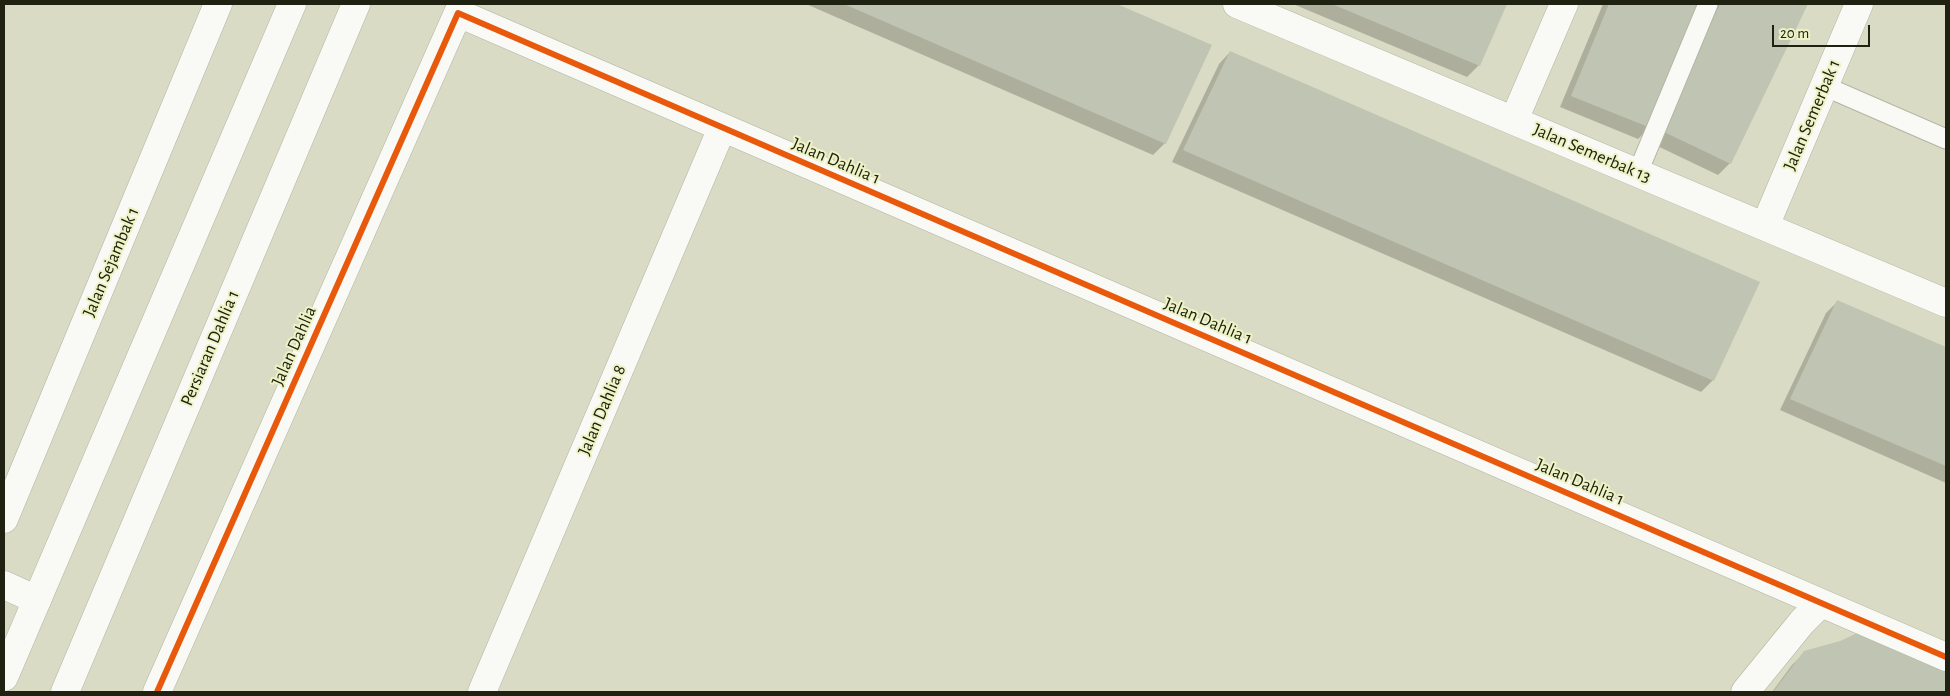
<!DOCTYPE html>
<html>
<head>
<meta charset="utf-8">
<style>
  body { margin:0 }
  #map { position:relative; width:1950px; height:696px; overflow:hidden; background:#d9dbc4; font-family:"Alegreya Sans",sans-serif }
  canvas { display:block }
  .frame { position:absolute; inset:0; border:5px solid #202211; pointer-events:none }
  .scale { position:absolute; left:1772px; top:25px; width:98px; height:22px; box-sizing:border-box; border:2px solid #202211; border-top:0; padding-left:6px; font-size:15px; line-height:18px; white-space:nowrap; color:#202211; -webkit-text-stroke:4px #eef3c6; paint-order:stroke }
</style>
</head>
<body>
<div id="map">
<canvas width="1950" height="696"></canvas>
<div class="frame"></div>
<div class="scale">20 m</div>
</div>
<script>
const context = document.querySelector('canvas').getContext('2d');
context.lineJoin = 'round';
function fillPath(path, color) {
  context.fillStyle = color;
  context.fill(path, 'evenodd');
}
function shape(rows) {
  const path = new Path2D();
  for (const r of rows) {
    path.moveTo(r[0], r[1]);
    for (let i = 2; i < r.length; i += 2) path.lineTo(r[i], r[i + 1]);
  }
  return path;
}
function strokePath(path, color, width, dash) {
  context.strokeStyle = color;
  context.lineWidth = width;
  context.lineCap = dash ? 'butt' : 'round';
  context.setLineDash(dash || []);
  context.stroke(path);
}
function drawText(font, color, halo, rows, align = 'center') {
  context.font = font + ' "Alegreya Sans",sans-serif';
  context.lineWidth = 4;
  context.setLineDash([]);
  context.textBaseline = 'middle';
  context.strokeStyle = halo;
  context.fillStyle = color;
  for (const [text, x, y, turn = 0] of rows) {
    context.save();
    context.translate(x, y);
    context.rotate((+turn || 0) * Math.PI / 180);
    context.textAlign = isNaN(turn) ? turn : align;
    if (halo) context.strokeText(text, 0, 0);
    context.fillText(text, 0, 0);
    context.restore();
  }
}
const shadow = shape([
  [806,4,1114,4,1210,46,1165,143,1153,155],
  [1293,4,1505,4,1479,65,1467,77],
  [1603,4,1701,4,1650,127,1638,139,1560,107],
  [1715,4,1806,4,1730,163,1718,175,1649,142],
  [1230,52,1713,380,1701,392,1172,162,1219,64],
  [1837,302,1946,349,1946,483,1780,410,1826,313],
  [1841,642,1946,667,1946,692,1772,692,1792,665,1805,652]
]);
const building = shape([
  [844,4,1117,4,1212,45,1166,144],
  [1332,4,1507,4,1480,66],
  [1609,4,1702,4,1651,128,1571,96],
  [1720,4,1808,4,1731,164,1660,130],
  [1230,51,1760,282,1714,381,1183,150],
  [1837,300,1946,347,1946,466,1790,399],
  [1864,630,1946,666,1946,692,1773,692,1804,651,1840,641]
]);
const lane = shape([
  [1824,86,1946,139],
  [1638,172,1708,4]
]);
const street = shape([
  [1237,4,1946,303],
  [1514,120,1564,4],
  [1765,226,1859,4],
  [4,519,218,4],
  [4,585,37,600],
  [157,692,458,13,1946,657],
  [482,692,722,128],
  [1745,692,1802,622,1821,603]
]);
const secondary = shape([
  [4,677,292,4],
  [65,692,356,4]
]);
const cycleway = shape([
  [157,692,458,13,1946,657]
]);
const streetNames = [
  ["Jalan Semerbak 1",1812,115,-67],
  ["Jalan Semerbak 13",1592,153,23],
  ["Jalan Dahlia 1",836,161,23],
  ["Jalan Sejambak 1",111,262,-67],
  ["Jalan Dahlia 1",1208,321,23],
  ["Jalan Dahlia",294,346,-66],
  ["Persiaran Dahlia 1",210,348,-67],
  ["Jalan Dahlia 8",602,410,-67],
  ["Jalan Dahlia 1",1580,482,23]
];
fillPath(shadow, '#0003');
fillPath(building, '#c0c5b3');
strokePath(lane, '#b3b5a2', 21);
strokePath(street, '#b3b5a2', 29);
strokePath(secondary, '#b3b5a2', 29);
strokePath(lane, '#f9faf6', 19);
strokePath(street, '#f9faf6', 28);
strokePath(secondary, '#f9faf6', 28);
strokePath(cycleway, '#e8590c', 6);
drawText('18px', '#202211', '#eef3c6', streetNames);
</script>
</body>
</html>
